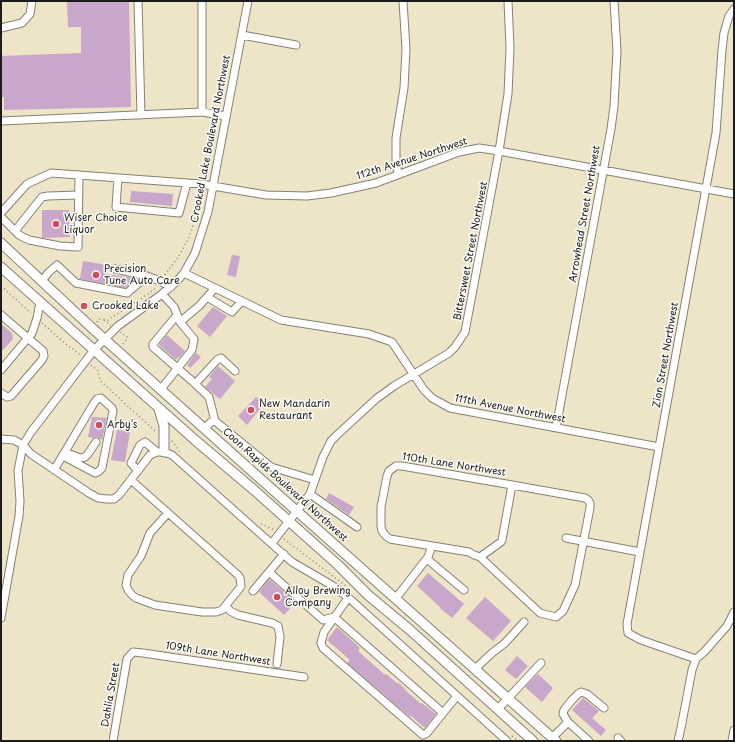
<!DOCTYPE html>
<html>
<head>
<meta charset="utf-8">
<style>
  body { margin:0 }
  #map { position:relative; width:735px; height:742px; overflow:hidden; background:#eee4c7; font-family:"Playpen Sans",sans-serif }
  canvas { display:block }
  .frame { position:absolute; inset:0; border:2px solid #1c1c1c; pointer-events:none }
</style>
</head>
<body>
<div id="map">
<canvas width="735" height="742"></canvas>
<div class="frame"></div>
</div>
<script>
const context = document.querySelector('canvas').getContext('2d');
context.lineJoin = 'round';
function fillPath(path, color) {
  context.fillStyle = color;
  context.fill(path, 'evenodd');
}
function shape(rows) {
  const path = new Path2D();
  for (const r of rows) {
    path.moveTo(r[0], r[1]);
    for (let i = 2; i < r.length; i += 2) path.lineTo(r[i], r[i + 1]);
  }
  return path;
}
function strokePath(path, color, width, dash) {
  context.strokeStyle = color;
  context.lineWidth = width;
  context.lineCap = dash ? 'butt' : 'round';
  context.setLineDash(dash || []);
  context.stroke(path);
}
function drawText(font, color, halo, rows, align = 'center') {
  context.font = font + ' "Playpen Sans",sans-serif';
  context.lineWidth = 3;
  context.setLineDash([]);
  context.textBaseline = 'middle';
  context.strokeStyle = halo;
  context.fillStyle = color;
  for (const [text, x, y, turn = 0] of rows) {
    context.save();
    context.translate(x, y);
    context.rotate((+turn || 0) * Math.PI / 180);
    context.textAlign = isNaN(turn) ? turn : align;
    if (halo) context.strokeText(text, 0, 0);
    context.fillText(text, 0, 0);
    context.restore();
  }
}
const building = shape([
  [67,1,129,1,131,107,4,110,4,97,1,97,1,56,81,53,81,27,68,27],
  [131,191,173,194,172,206,130,202],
  [42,210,69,210,70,237,42,238],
  [232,255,240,256,236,277,227,275],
  [83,261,108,265,106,274,133,278,133,281,125,288,80,279],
  [213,307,227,316,210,337,197,326],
  [1,324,12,333,13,339,1,352],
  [167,335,185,351,179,358,178,357,176,360,159,345],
  [196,353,201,357,190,368,187,365],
  [218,366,235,381,220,399,205,387,212,379,209,377],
  [256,397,264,404,247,425,238,416],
  [92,417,107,418,102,440,97,437,93,438,88,437],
  [117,430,130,432,125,462,111,460],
  [329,493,354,507,349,515,326,499],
  [428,573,464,604,452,618,440,608,440,607,417,586],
  [269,579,296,602,284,615,259,592],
  [485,597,511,621,493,641,466,618],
  [337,627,360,648,358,651,385,675,386,674,398,684,399,683,405,689,405,690,421,704,422,703,436,714,425,728,411,716,410,717,347,663,350,660,327,640],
  [517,656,528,666,516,679,505,670],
  [538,674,553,688,542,702,525,687],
  [583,698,599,711,592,718,606,730,601,736,572,710]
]);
const path = shape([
  [165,275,179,256,190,235,194,222,200,191],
  [1,286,31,313],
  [104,320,111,325],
  [97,322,99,319,108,320,148,294,156,288],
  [42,323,68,346,73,349,80,355],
  [120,332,127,337,127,339,122,345],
  [91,365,98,371,100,380,105,385,155,431],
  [172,441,180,452],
  [273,475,277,480],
  [261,524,274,530],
  [284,539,346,586],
  [512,736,519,741]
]);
const minor = shape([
  [138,1,141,115],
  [1,28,22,23,30,14,32,1],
  [242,35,296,45],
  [202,112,202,1],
  [1,121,202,112,226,116],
  [398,174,396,162,396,138,404,88,406,49,403,1],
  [118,178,116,207,179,213,187,183],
  [1,213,27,184,51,173,201,184,266,195,307,196,331,193,376,183,459,152,479,148,499,151,734,194],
  [1,217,19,235,29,240,60,246,78,247,79,175],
  [15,231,42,197,48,196,79,195],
  [115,269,147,276],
  [184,273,281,320,369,334,392,342,424,390,432,398,450,408,659,447],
  [42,281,48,273,57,265,76,283,127,293,147,276,160,281,171,287],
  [207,297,232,312,242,301],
  [1,315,43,351,44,356,42,360,11,396,7,397,1,393],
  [177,315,153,344,153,347,191,380,209,397,215,421],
  [180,322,199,306,215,288],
  [1,370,32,333,37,318,40,302],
  [195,384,217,360,221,358,235,371],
  [161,389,192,350,194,339,180,322,174,307,162,294],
  [205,428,211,422,215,421,271,467,315,480],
  [556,428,611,129,614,106,617,51,614,1],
  [1,439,14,440,23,445,31,454,89,493,98,498,107,499,114,499,119,495,150,455,157,452,164,452,172,455,292,562,333,586,350,599,507,741],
  [67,453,80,458,85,457,88,454,96,442],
  [396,466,402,466,512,485,585,498,588,500,590,503,590,508,575,585,563,611,556,617,540,613,480,557,474,555,469,552,390,539,386,536,382,531,381,526,381,507,387,476,389,471,396,466],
  [54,470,94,403,97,399,101,398,112,408,113,411,102,468,98,472,95,473,63,456],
  [138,471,131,463,140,445,145,442,157,452],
  [131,480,238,575,240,578,241,586,239,589,222,610,216,612,202,612,155,605,136,598,132,595,128,590,126,585,128,575,141,556,150,533,168,513],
  [310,494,357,527],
  [566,538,640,552],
  [272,543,310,494,323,457,331,441,337,435,376,399,394,386,449,353,455,347,465,332,499,151,508,94,510,48,508,1],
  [480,557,501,542,502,540,512,485],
  [427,559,464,590],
  [269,572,323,620,334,617,443,713,457,696],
  [253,591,284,554],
  [348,598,324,632,321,643,323,648,423,735,427,733,443,713],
  [396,598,428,557,432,546],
  [226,606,230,611,238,615,272,623,278,626,280,637,277,664],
  [1,618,19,516,20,501,18,471,23,445,31,432,94,350,118,326,162,294,177,281,184,273,195,253,208,212,248,1],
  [696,659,641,640,628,633,627,624,716,133,722,50,724,33,729,16,734,9],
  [475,669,492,653,505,643,524,622],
  [498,709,541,663],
  [568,722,563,714,564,710,572,700,578,694,581,692,587,694,604,708],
  [552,738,568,722,589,741],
  [618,738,621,741],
  [113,741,127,659,133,652,143,653,304,677],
  [678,741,681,728,692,670,696,659,705,651,727,626,734,612],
  [732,741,734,730]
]);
const major = shape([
  [1,243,92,328,255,474,556,741],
  [1,267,195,440,254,490,338,565,368,595,410,630,533,741],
  [159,409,164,426,164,452]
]);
const markers = [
  [56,224,4,"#d1495b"],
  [96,275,4,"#d1495b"],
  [84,306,4,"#d1495b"],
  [251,410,4,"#d1495b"],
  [99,425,4,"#d1495b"],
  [277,597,4,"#d1495b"]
];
const streetNames = [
  ["Crooked Lake Boulevard Northwest",211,139,-79],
  ["112th Avenue Northwest",412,159,-18],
  ["Arrowhead Street Northwest",585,214,-80],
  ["Bittersweet Street Northwest",471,251,-79],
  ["Zion Street Northwest",666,355,-80],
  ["111th Avenue Northwest",510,409,11],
  ["110th Lane Northwest",454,465,9],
  ["Coon Rapids Boulevard Northwest",285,485,42],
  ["109th Lane Northwest",218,654,9],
  ["Dahlia Street",111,695,-80]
];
const poiNames = [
  ["Wiser Choice",64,218],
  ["Liquor",64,230],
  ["Precision",104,269],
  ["Tune Auto Care",104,281],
  ["Crooked Lake",92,306],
  ["New Mandarin",259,404],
  ["Restaurant",259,416],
  ["Arby's",107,425],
  ["Alloy Brewing",285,591],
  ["Company",285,603]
];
fillPath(building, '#c8a7cb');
strokePath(minor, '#858072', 9);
strokePath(major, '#858072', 11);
strokePath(path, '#858072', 1.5, [1, 3]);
strokePath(minor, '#fff', 7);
strokePath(major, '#fff', 9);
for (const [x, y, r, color] of markers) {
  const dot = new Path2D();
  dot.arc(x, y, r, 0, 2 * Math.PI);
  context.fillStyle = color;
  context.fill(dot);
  strokePath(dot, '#fdfcf7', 1.5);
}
drawText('10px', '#1c1c1c', '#fdfcf7', streetNames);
drawText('10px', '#1c1c1c', '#fdfcf7', poiNames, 'left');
</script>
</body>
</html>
